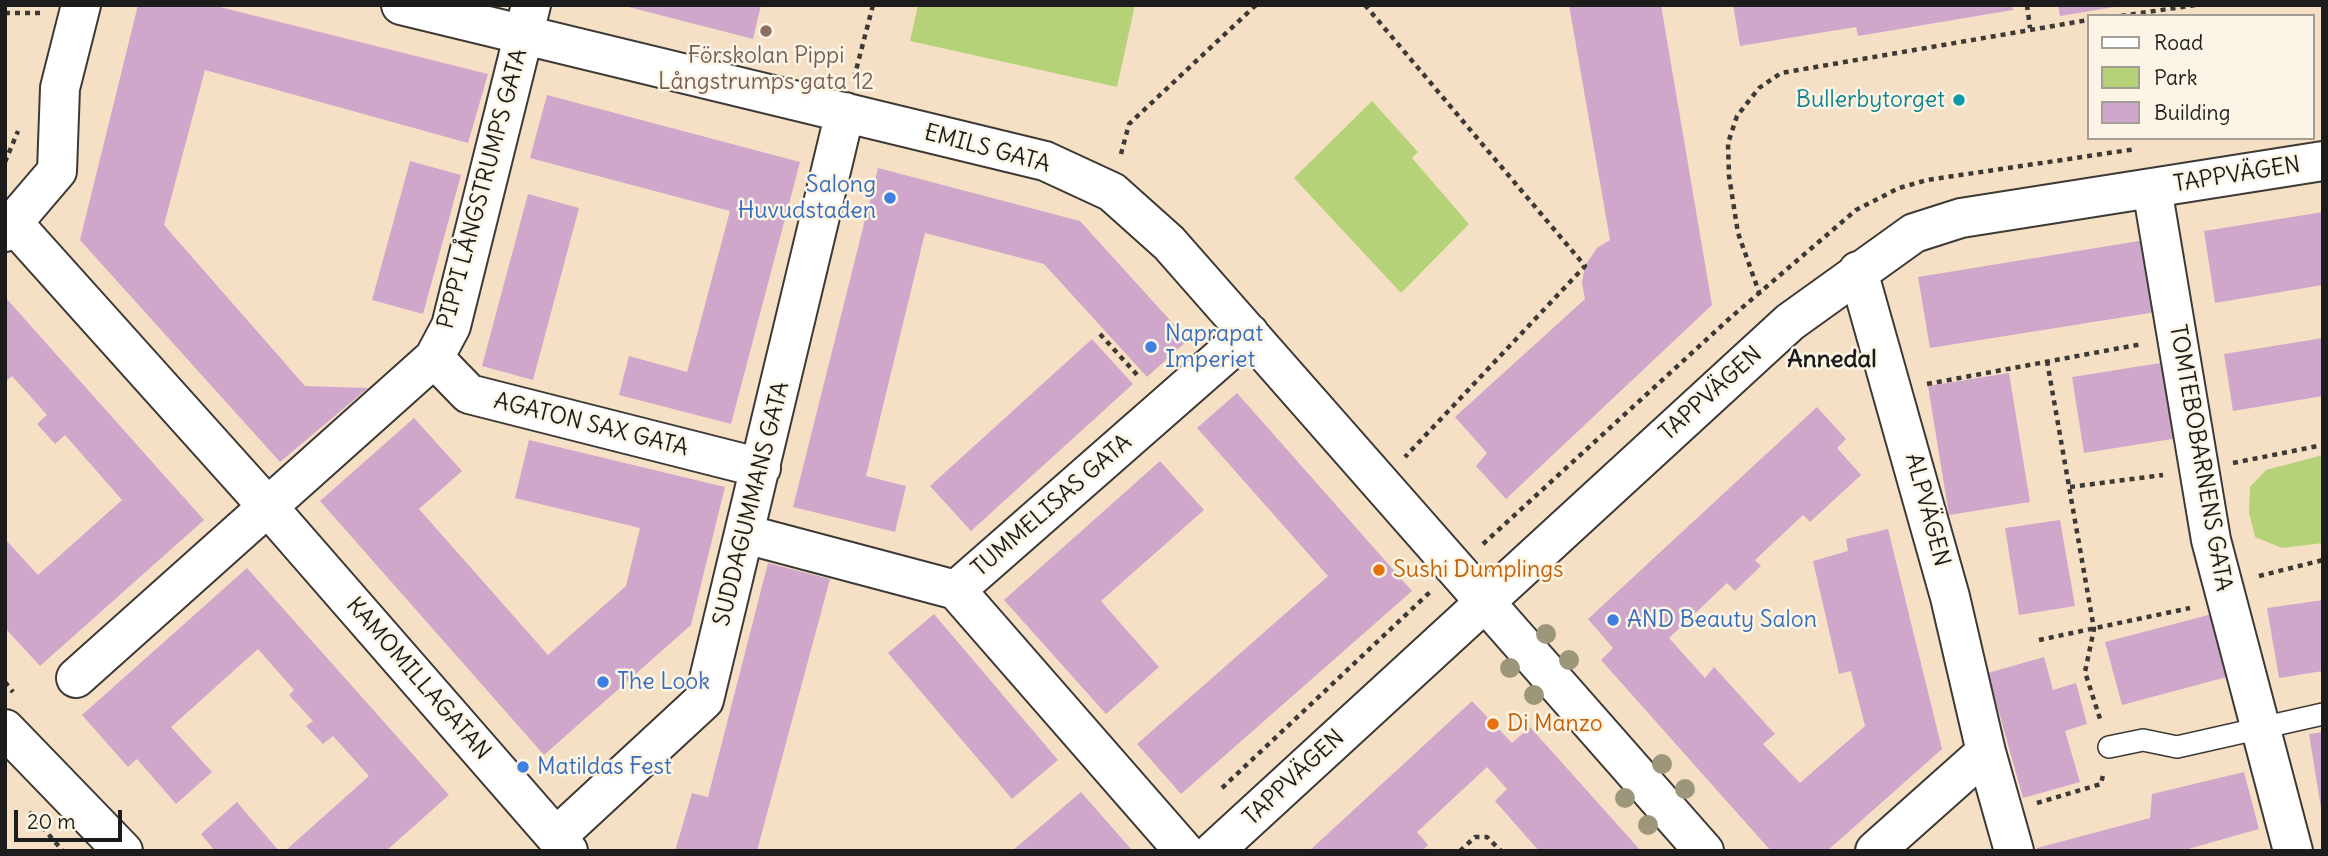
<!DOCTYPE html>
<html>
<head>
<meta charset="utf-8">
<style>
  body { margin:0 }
  #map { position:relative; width:2328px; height:856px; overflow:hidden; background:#f6e0c5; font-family:Delius,sans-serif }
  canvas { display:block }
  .frame { position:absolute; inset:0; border:7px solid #1c1c1c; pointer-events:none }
  .legend { position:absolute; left:2087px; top:14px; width:228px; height:126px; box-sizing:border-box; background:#fcf5e5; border:2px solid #a29e95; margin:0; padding:9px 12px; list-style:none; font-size:21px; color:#1c1c1c }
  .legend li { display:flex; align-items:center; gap:14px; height:35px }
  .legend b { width:35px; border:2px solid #a29e95 }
  .scale { position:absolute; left:14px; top:810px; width:108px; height:32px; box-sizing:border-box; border:4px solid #1c1c1c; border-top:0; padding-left:9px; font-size:21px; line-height:24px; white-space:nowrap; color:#1c1c1c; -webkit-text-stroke:5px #fcf5e5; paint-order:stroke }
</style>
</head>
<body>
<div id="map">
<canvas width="2328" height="856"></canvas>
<div class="frame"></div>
<ul class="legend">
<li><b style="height:9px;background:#fff"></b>Road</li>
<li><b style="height:19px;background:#b6d278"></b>Park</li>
<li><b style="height:19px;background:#cfa7cb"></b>Building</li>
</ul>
<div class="scale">20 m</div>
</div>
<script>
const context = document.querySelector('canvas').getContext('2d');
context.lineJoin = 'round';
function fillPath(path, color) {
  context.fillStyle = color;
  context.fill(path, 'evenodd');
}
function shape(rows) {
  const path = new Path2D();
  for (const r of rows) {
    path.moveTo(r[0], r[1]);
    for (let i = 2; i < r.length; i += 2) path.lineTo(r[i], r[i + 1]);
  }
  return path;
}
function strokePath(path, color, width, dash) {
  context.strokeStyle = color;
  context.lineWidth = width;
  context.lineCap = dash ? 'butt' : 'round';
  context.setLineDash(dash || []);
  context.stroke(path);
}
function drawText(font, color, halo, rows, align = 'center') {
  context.font = font + ' Delius,sans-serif';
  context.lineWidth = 5;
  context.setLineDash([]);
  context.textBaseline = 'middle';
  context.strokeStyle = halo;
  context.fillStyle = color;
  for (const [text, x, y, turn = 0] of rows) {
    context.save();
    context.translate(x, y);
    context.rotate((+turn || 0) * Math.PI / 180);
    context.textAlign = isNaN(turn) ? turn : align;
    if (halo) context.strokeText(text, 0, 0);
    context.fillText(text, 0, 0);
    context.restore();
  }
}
const green = shape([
  [918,5,1135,5,1117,87,910,41],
  [1372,101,1418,152,1412,158,1469,224,1401,293,1294,178],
  [2323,455,2323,543,2282,548,2255,537,2249,513,2250,487,2266,470]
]);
const building = shape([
  [138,5,212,5,488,74,468,143,205,70,164,225,305,386,368,388,280,462,80,240],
  [621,5,761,5,753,39],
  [1569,5,1661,5,1712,305,1506,499,1476,466,1487,453,1455,417,1585,299,1582,283,1585,266,1597,248,1610,240],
  [1733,5,2012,5,2013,10,1858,36,1856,27,1740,46],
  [2058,5,2114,5,2114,7,2060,16],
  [547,95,800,162,731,424,619,395,629,356,687,372,730,211,530,158],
  [410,161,461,175,423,314,372,300],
  [878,168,1080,221,1188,340,1147,377,1044,264,925,233,866,476,906,486,895,532,793,507],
  [528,194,579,208,533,380,482,366],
  [2323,212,2323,285,2215,303,2204,231],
  [2145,240,2156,312,1930,348,1918,277],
  [5,297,204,520,40,666,5,628,5,539,38,575,122,500,65,435,55,444,37,424,47,415,12,376,5,382],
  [2323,338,2323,396,2233,411,2224,354],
  [1092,339,1133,384,971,531,930,486],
  [2179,360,2191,436,2084,453,2072,377],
  [2009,373,2030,502,1949,515,1928,386],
  [1237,393,1412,591,1181,794,1137,744,1328,576,1197,428],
  [1817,407,1846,439,1837,448,1861,475,1810,522,1803,515,1755,560,1761,566,1735,591,1727,583,1669,638,1705,678,1714,667,1775,734,1763,744,1800,783,1865,726,1851,671,1839,674,1813,561,1848,551,1846,539,1888,529,1942,749,1827,851,1771,851,1601,660,1613,648,1588,619],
  [414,418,462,471,419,509,548,655,626,586,640,528,515,498,529,440,725,487,691,625,544,755,320,501],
  [1160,461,1204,510,1101,601,1159,667,1106,714,1004,600],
  [2060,520,2075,606,2019,615,2005,528],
  [768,563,830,579,757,851,675,851,692,793,708,797],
  [247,568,449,795,386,851,285,851,369,776,333,736,323,744,306,726,313,721,289,695,294,690,258,649,171,727,212,772,176,804,137,759,128,767,82,715],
  [2323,600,2323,671,2279,678,2267,608],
  [2220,612,2238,674,2122,705,2105,642],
  [934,614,1058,760,1012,799,888,653],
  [2044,657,2053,690,2076,683,2087,724,2065,731,2080,782,2023,798,1988,673],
  [1472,701,1512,743,1530,727,1641,851,1539,851,1495,801,1507,789,1487,767,1417,832,1428,845,1422,851,1309,851],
  [2323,732,2323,808,2321,808,2309,734],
  [2244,772,2259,829,2181,851,2038,851,2037,848,2150,818,2152,794],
  [1081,792,1131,849,1012,851],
  [237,802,279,851,215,851,201,834]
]);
const path = shape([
  [1365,5,1585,266,1405,457],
  [2027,5,2030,28],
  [5,13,43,13],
  [2121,16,2195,5],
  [854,78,873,5],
  [1121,154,1129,124,1256,5],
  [5,162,18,131],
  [1760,295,1738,233,1729,176,1728,143,1737,116,1759,88,1781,73,2088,20],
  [1100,334,1139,377],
  [2047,361,2094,629,2085,672,2101,722],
  [1927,384,2142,344],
  [2233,463,2323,445],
  [2070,487,2163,475],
  [1483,544,1730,318,1856,210,1899,188,1927,180,2136,149],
  [2259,576,2323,560],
  [2039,640,2190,608],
  [5,682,13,692],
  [1222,788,1430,592],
  [2037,803,2101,784,2103,775],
  [29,812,63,851],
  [1460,851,1475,837,1487,837,1501,851]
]);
const service = shape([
  [2109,747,2143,740,2177,747,2323,714]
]);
const minor = shape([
  [401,5,1045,161,1112,192,1169,243,1704,851],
  [2152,188,2211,540,2293,851],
  [13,223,268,507,568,851],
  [5,232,57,171,60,88,81,5],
  [1858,271,1950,597,1986,752,1875,851],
  [434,358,469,394,761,468],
  [745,534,956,590,1249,333],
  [956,590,1184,851],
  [76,678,434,358,451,326,531,5],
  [1986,752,2014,851],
  [556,837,704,700,845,112],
  [1214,851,1790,322,1914,233,1961,218,2323,161]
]);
const tertiary = shape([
  [5,729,123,851]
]);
const trees = [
  [1546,634],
  [1569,660],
  [1510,668],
  [1534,695],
  [1662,764],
  [1685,789],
  [1625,798],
  [1648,825]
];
const markers = [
  [766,31,7,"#8d6e63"],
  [1959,100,7,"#0f9aa8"],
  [890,198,7,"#3f7fe0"],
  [1151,347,7,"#3f7fe0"],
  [1379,570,7,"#e8710a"],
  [1613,620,7,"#3f7fe0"],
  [603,682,7,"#3f7fe0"],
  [1493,724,7,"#e8710a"],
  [523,767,7,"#3f7fe0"]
];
const educationNames = [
  ["Förskolan Pippi",766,56],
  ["Långstrumps gata 12",766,82]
];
const cultureNames = [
  ["Bullerbytorget",1945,100]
];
const streetNames = [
  ["EMILS GATA",987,149,15],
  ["TAPPVÄGEN",2237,175,-9],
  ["PIPPI LÅNGSTRUMPS GATA",483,189,-75],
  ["TAPPVÄGEN",1711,394,-42],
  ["AGATON SAX GATA",591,425,14],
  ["TOMTEBOBARNENS GATA",2200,458,80],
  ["SUDDAGUMMANS GATA",752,504,-76],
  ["TUMMELISAS GATA",1052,506,-41],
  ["ALPVÄGEN",1927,510,75],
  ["KAMOMILLAGATAN",418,679,49],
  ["TAPPVÄGEN",1294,778,-43]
];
const shopNames = [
  ["Salong",876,185,"right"],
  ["Huvudstaden",876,211,"right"],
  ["Naprapat",1165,334],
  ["Imperiet",1165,360],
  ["AND Beauty Salon",1627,620],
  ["The Look",617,682],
  ["Matildas Fest",537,767]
];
const foodNames = [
  ["Sushi Dumplings",1393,570],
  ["Di Manzo",1507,724]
];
const neighbourhoodNames = [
  ["Annedal",1832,360]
];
fillPath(green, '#b6d278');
fillPath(building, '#cfa7cb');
strokePath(service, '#3d3935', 24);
strokePath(minor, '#3d3935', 42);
strokePath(tertiary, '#3d3935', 42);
strokePath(path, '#3d3935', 4.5, [5, 5]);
strokePath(service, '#fff', 21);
strokePath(minor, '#fff', 38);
strokePath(tertiary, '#fff', 38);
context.fillStyle = '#9c977a';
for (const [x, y] of trees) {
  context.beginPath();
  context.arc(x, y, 10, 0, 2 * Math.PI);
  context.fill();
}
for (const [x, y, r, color] of markers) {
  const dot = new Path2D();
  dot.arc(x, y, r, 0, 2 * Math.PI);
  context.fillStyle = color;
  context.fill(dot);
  strokePath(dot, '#fcf5e5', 2.5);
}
drawText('23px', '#785e54', '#fcf5e5', educationNames);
drawText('23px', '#0d838f', '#fcf5e5', cultureNames, 'right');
drawText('23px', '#1c1c1c', '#fcf5e5', streetNames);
drawText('23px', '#366cbe', '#fcf5e5', shopNames, 'left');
drawText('23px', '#c56008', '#fcf5e5', foodNames, 'left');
drawText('bold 24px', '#1c1c1c', '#fcf5e5', neighbourhoodNames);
</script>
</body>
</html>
